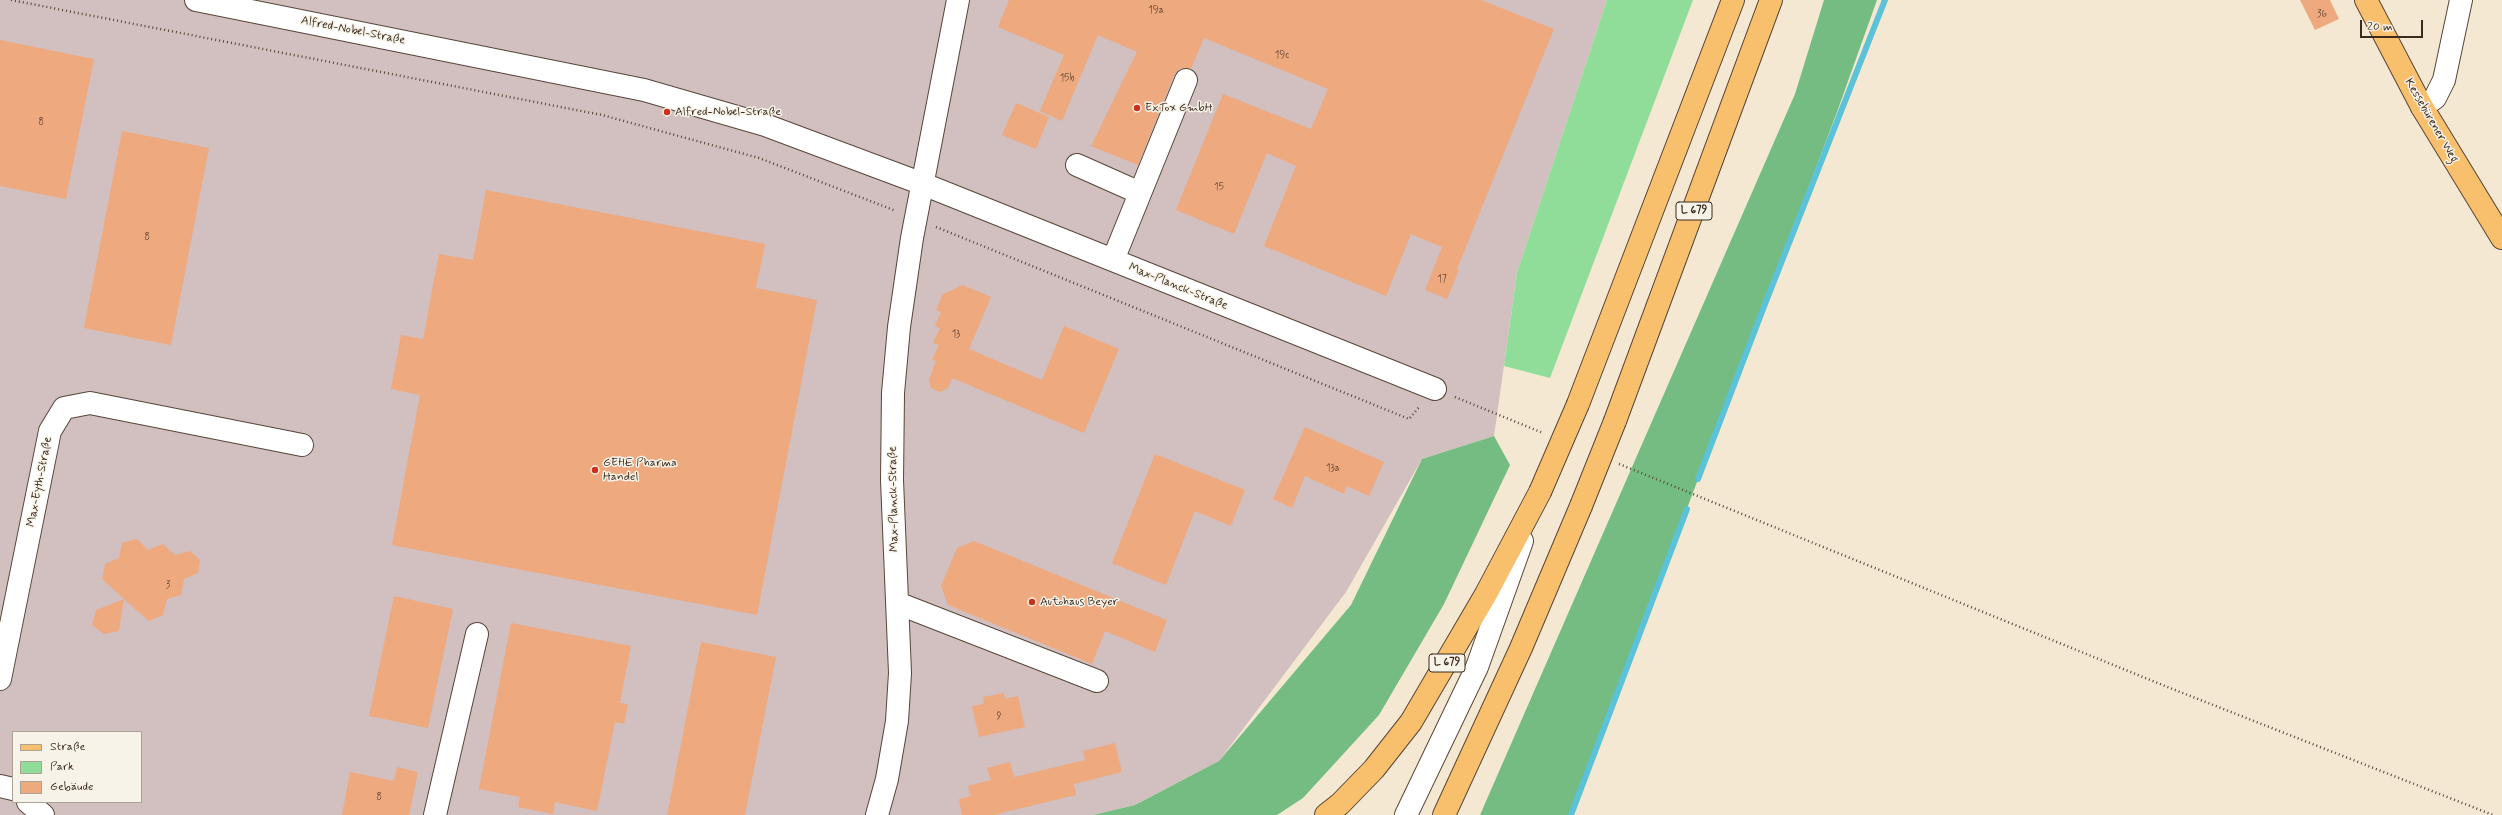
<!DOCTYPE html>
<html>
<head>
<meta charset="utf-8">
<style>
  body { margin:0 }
  #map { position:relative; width:2502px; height:815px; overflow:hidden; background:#f4e8d2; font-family:Mynerve,sans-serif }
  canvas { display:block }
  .legend { position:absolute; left:12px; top:731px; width:130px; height:72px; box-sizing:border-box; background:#f7f3e8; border:1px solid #aca397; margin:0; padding:5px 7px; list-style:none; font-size:12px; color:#3b2a1e }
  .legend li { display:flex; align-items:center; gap:8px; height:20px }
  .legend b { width:20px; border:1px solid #aca397 }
  .scale { position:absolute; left:2360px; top:20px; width:63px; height:18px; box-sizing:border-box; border:2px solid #3b2a1e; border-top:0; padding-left:5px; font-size:12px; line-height:14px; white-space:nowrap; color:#3b2a1e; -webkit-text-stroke:3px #f7f3e8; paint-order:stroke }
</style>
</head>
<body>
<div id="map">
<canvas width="2502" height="815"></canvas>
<ul class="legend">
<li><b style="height:5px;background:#f8bf6c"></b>Straße</li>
<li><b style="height:11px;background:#90dd9a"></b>Park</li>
<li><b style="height:11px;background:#eea97e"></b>Gebäude</li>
</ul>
<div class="scale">20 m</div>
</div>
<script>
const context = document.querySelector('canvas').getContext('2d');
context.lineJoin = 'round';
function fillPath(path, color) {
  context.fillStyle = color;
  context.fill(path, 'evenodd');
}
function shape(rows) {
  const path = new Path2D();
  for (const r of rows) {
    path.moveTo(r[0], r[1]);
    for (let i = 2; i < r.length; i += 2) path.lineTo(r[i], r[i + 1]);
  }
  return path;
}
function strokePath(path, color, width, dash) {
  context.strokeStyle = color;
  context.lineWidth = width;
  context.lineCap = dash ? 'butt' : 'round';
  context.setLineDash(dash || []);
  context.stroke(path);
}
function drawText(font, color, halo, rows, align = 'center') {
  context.font = font + ' Mynerve,sans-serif';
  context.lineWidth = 3;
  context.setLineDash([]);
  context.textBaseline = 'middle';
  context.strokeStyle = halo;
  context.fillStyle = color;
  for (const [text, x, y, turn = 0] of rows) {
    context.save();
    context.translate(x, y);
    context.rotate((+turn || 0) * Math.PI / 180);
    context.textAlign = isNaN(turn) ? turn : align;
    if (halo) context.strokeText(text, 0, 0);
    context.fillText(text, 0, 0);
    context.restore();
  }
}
const industrial = shape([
  [0,0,1607,0,1517,273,1494,436,1422,459,1346,592,1219,761,1135,805,1093,815,0,815],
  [13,732,141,732,141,802,13,802]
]);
const green = shape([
  [1607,0,1693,0,1550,378,1504,366,1517,273]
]);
const forest = shape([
  [1824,0,1877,0,1837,112,1571,815,1480,815,1795,94],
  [1494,436,1510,465,1444,604,1379,715,1303,798,1277,815,1093,815,1135,805,1219,761,1351,605,1422,459]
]);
const stream = shape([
  [1698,479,1765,304,1885,0],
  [1571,815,1687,509]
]);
const building = shape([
  [1009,0,1481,0,1554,29,1457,269,1459,270,1447,299,1425,290,1442,247,1411,234,1386,296,1264,246,1296,166,1267,153,1234,234,1176,210,1223,94,1311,129,1328,89,1204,38,1191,69,1180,68,1174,75,1138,165,1091,146,1137,52,1098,35,1062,121,1040,111,1064,55,998,27],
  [2300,0,2330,0,2339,19,2315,30],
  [0,40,94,59,66,199,0,186],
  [1016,103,1049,117,1036,149,1002,135],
  [122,131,209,148,171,345,84,328],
  [486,190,765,244,756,288,817,300,757,615,392,545,420,395,391,389,401,335,423,339,439,254,473,260],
  [963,285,991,297,969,349,1042,380,1064,326,1119,349,1084,433,952,378,948,388,940,392,931,388,929,380,936,361,932,360,939,345,933,343,940,328,935,326,941,312,936,310,943,294],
  [1305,427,1384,462,1369,496,1347,486,1344,494,1305,476,1292,508,1273,499],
  [1155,454,1245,490,1231,526,1195,511,1166,585,1112,563],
  [137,539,148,550,163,544,175,555,190,551,200,560,198,573,184,579,181,595,167,599,163,615,149,621,124,599,119,631,104,634,92,625,96,610,124,599,102,579,105,564,119,558,122,543],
  [974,541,1167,620,1155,652,1105,631,1092,664,948,605,941,586,957,548],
  [394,596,453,609,428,728,369,716],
  [511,623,631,646,620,703,628,704,624,724,615,722,597,811,555,802,553,814,518,807,520,797,479,789],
  [701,642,776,657,745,815,667,815],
  [1004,693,1005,699,1018,696,1025,727,979,737,972,706,984,704,983,697],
  [1115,743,1122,772,1074,784,1076,795,993,815,962,815,959,799,971,796,968,786,991,780,987,768,1010,762,1014,777,1085,760,1083,751],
  [397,767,418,772,409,815,342,815,350,772,394,781]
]);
const path = shape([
  [11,0,602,115,759,158,896,211],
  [936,227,1409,419,1420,406],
  [1455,397,1543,433],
  [1619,464,2170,688,2493,815]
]);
const minor = shape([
  [196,0,644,90,765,125,923,184,1435,389],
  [2422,107,2435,98,2444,80,2461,0],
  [1077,165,1140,193],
  [1113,260,1186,80],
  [897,603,1097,681],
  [0,679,50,431,64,408,90,403,302,445],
  [0,786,13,789],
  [28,802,43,815],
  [435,815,477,634],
  [877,815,887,779,897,721,900,673,892,480,893,393,899,327,912,238,958,0],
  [1406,815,1477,667,1522,541]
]);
const major = shape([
  [2366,0,2422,107,2502,238]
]);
const highway = shape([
  [1578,404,1733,0],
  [1615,421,1771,0],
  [1326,815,1340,804,1374,769,1411,722,1486,594,1540,492],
  [1444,815,1521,648,1581,506]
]);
const highwayBridge = shape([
  [1540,492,1578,404],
  [1581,506,1615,421]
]);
const markers = [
  [1137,108,4,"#c8321e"],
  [667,112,4,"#c8321e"],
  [595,470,4,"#c8321e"],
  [1032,602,4,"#c8321e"]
];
const numberNames = [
  ["19a",1156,11],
  ["36",2322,15],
  ["19c",1282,56],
  ["15b",1067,79],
  ["8",41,123],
  ["15",1219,188],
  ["8",147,238],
  ["17",1442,280],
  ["13",956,335],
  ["13a",1333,469],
  ["3",168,586],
  ["9",999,717],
  ["8",379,798]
];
const shields = [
  [1694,211,36],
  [1447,663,36]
];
const shieldNames = [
  ["L 679",1694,211],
  ["L 679",1447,663]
];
const streetNames = [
  ["Alfred-Nobel-Straße",353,31,11],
  ["Kessebürener Weg",2431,121,60],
  ["Max-Planck-Straße",1178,287,22],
  ["Max-Eyth-Straße",40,482,-79],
  ["Max-Planck-Straße",894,499,-91]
];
const poiNames = [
  ["ExTox GmbH",1145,108],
  ["Alfred-Nobel-Straße",675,112],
  ["GEHE Pharma",603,463],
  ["Handel",603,477],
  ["Autohaus Beyer",1040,602]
];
fillPath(industrial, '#d2bfbf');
fillPath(green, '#90dd9a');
fillPath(forest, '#74bc82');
strokePath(stream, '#5bc2d8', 6);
fillPath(building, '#eea97e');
strokePath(minor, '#574639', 24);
strokePath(major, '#574639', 24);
strokePath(highway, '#574639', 24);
strokePath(path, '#574639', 2.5, [1, 3]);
strokePath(minor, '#fff', 22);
strokePath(major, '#f8bf6c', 22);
strokePath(highway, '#f8bf6c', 22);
strokePath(highwayBridge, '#574639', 24, []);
strokePath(highwayBridge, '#f8bf6c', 22);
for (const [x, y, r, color] of markers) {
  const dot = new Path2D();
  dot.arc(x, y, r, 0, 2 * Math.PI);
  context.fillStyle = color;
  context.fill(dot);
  strokePath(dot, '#f7f3e8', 1.5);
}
drawText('10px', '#684a36', null, numberNames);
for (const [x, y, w] of shields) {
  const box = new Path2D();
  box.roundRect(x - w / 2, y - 9, w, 18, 3);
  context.fillStyle = '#f7f3e8';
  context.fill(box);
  strokePath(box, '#3b2a1e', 1);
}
drawText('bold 11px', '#3b2a1e', null, shieldNames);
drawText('12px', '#3b2a1e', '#f7f3e8', streetNames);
drawText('12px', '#3b2a1e', '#f7f3e8', poiNames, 'left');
</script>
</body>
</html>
